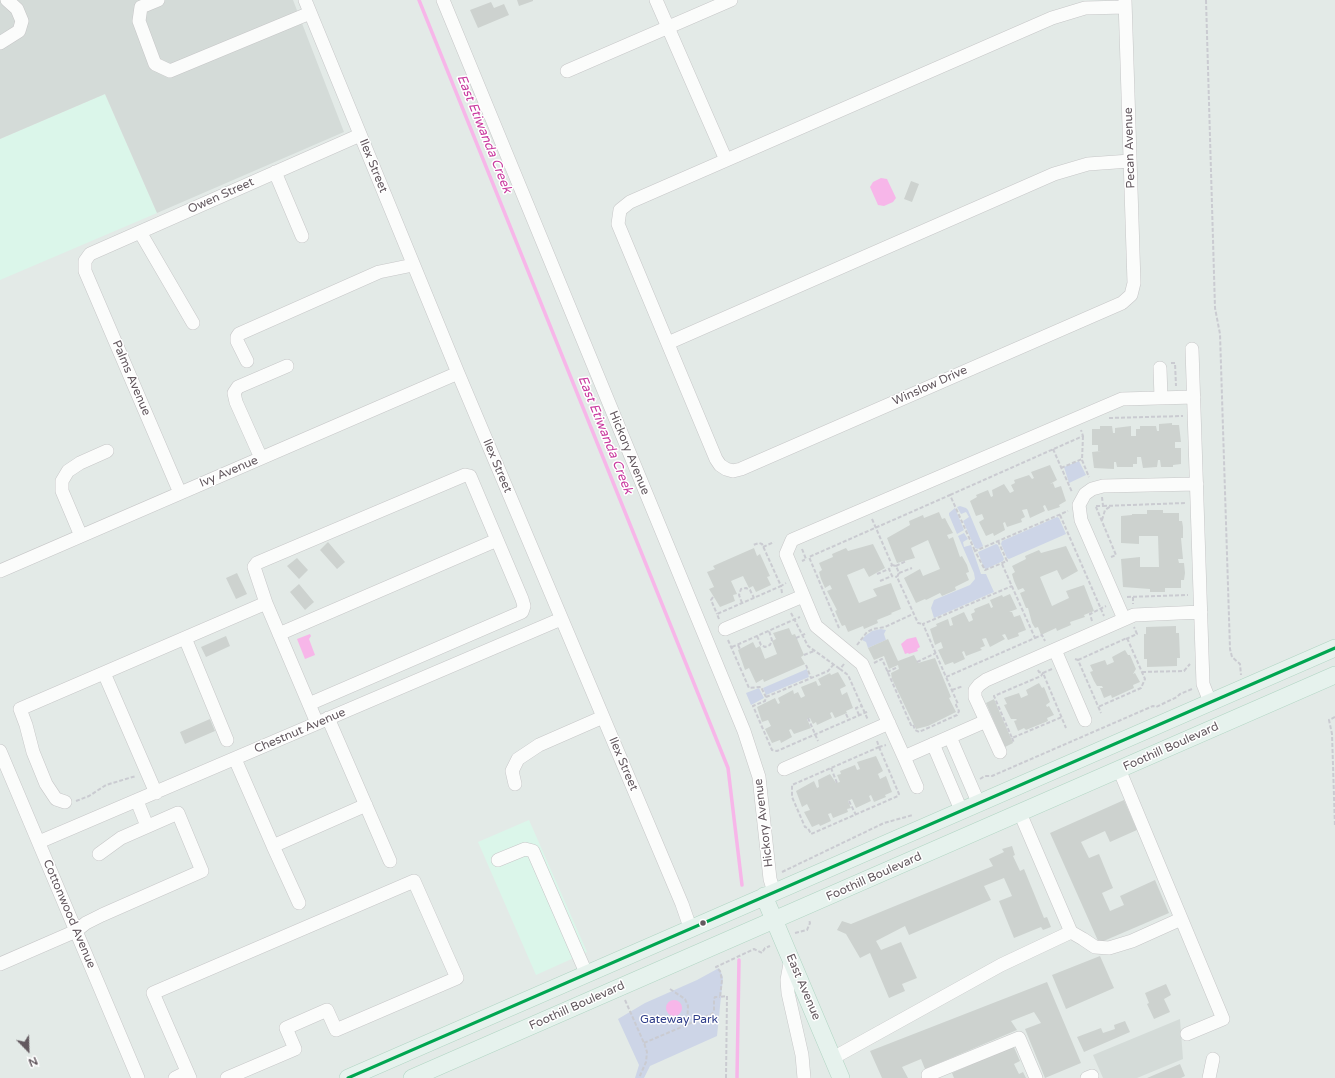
<!DOCTYPE html>
<html>
<head>
<meta charset="utf-8">
<style>
  body { margin:0 }
  #map { position:relative; width:1335px; height:1078px; overflow:hidden; background:#e3eae7; font-family:"Varela Round",sans-serif }
  canvas { display:block }
  .north { position:absolute; left:8px; top:1030px; width:40px; height:40px; -webkit-text-stroke:3px #fff; paint-order:stroke; rotate:157deg; font-size:11px; font-weight:700; line-height:16px; text-align:center; color:#63595f }
  .north::after { content:''; display:block; margin:auto; width:14px; height:18px; background:#63595f; clip-path:polygon(50% 0,100% 100%,50% 72%,0 100%) }
</style>
</head>
<body>
<div id="map">
<canvas width="1335" height="1078"></canvas>
<div class="north">N</div>
</div>
<script>
const context = document.querySelector('canvas').getContext('2d');
context.lineJoin = 'round';
function fillPath(path, color) {
  context.fillStyle = color;
  context.fill(path, 'evenodd');
}
function shape(rows) {
  const path = new Path2D();
  for (const r of rows) {
    if (r.length === 3) {
      path.moveTo(r[0] + r[2], r[1]);
      path.arc(r[0], r[1], r[2], 0, 2 * Math.PI);
      continue;
    }
    path.moveTo(r[0], r[1]);
    for (let i = 2; i < r.length; i += 2) path.lineTo(r[i], r[i + 1]);
  }
  return path;
}
function strokePath(path, color, width, dash) {
  context.strokeStyle = color;
  context.lineWidth = width;
  context.lineCap = dash ? 'butt' : 'round';
  context.setLineDash(dash || []);
  context.stroke(path);
}
function drawText(font, color, halo, rows, align = 'center') {
  context.font = font + ' "Varela Round",sans-serif';
  context.lineWidth = 3;
  context.setLineDash([]);
  context.textBaseline = 'middle';
  context.strokeStyle = halo;
  context.fillStyle = color;
  for (const [text, x, y, turn = 0] of rows) {
    context.save();
    context.translate(x, y);
    context.rotate((+turn || 0) * Math.PI / 180);
    context.textAlign = isNaN(turn) ? turn : align;
    if (halo) context.strokeText(text, 0, 0);
    context.fillText(text, 0, 0);
    context.restore();
  }
}
const commercial = shape([
  [105,94,157,213,0,280,0,139],
  [529,820,587,952,536,975,478,842]
]);
const industrial = shape([
  [0,0,293,0,344,132,157,213,105,94,0,139],
  [1180,1019,1183,1059,1137,1078,1103,1078,1093,1055]
]);
const green = shape([
  [1079,461,1086,475,1069,483,1064,467],
  [960,506,966,508,968,510,983,546,978,549,975,548,963,521,969,517,966,512,961,514,957,507],
  [955,508,964,530,957,534,949,515,949,513],
  [1057,517,1059,518,1066,534,1009,559,1007,558,1001,544,1002,541],
  [964,533,968,539,963,542,964,547,971,545,981,574,986,574,994,592,934,618,931,608,934,600,970,585,975,579,974,573,958,536],
  [996,544,998,545,1004,559,1003,561,986,569,984,568,978,552],
  [881,629,886,630,884,634,886,640,868,648,866,642,862,640,865,636,872,631],
  [807,669,809,677,766,695,763,688],
  [759,688,764,698,751,705,746,693],
  [719,968,723,977,717,1036,650,1066,644,1078,635,1078,639,1065,618,1019,645,1003,697,980]
]);
const water = shape([
  [881,178,887,179,896,198,893,202,884,206,878,205,870,187,873,182],
  [310,634,311,636,309,639,315,655,305,659,297,639],
  [916,637,920,647,917,649,918,651,909,654,908,653,905,654,901,644,907,639],
  [674,1008,8]
]);
const stream = shape([
  [419,0,728,768,742,885],
  [737,1078,739,960]
]);
const building = shape([
  [517,0,533,0,533,1,519,6],
  [491,2,494,8,504,4,509,15,478,28,470,10],
  [911,181,919,184,912,202,904,199],
  [1172,423,1172,425,1179,425,1181,442,1175,442,1175,448,1181,448,1181,464,1173,465,1173,467,1161,467,1160,460,1158,460,1157,467,1143,468,1141,457,1137,457,1137,464,1133,464,1133,467,1117,467,1116,462,1114,462,1114,469,1094,468,1092,452,1101,451,1098,451,1098,445,1092,445,1092,429,1100,429,1100,426,1112,426,1113,433,1115,433,1115,428,1131,426,1131,436,1136,436,1136,429,1140,429,1140,426,1156,426,1157,431,1159,431,1159,424],
  [1050,465,1057,480,1050,484,1053,483,1055,488,1061,486,1066,501,1059,505,1060,507,1048,511,1045,505,1043,506,1045,511,1030,518,1027,509,1022,510,1025,517,1021,519,1022,522,1007,527,1005,522,1003,523,1005,530,994,536,993,533,986,536,979,522,984,519,982,514,976,516,970,501,977,497,976,495,988,490,991,497,993,496,992,490,1004,484,1010,493,1014,491,1011,485,1015,483,1014,480,1029,475,1032,479,1034,478,1031,472],
  [1147,510,1163,510,1163,513,1179,513,1179,521,1182,521,1183,527,1183,538,1181,538,1183,559,1178,559,1179,563,1184,563,1185,573,1184,580,1181,580,1181,588,1165,588,1165,592,1150,592,1150,589,1123,587,1121,559,1140,557,1140,567,1159,567,1158,536,1139,536,1139,544,1121,543,1121,516,1132,515,1132,514,1147,514],
  [939,512,942,519,945,518,948,524,953,533,947,535,949,539,953,537,960,557,962,556,967,565,969,572,966,573,969,580,955,587,956,590,942,596,940,593,926,600,925,599,916,603,904,578,920,569,923,576,940,569,928,540,911,548,915,558,897,563,887,538,910,525,909,521,923,515,924,518],
  [328,542,345,562,337,569,320,550],
  [873,544,885,568,869,577,864,568,847,575,859,603,877,596,873,589,891,583,901,609,891,613,892,614,877,620,878,623,864,629,863,626,848,632,845,625,842,626,839,620,835,611,837,610,827,591,832,589,830,585,825,588,821,579,819,572,822,570,819,563,833,557,832,554,846,548,848,551],
  [1066,546,1078,571,1062,580,1057,570,1040,577,1052,606,1069,598,1066,591,1084,585,1094,611,1084,615,1085,617,1070,622,1071,625,1057,631,1056,628,1041,635,1038,627,1035,628,1032,623,1028,608,1026,608,1020,593,1025,591,1023,588,1018,590,1014,581,1012,574,1015,572,1012,566,1026,559,1025,556,1039,550,1041,553],
  [754,548,757,556,760,554,770,576,767,577,771,585,756,592,753,586,749,588,743,576,731,581,737,594,733,595,735,601,720,607,709,589,714,587,707,572,715,569,713,566],
  [297,558,308,570,299,579,287,566],
  [237,573,247,594,236,599,226,578],
  [299,584,314,602,305,610,290,592],
  [1010,594,1017,609,1009,612,1012,612,1014,617,1020,615,1026,630,1018,633,1019,636,1008,640,1005,634,1002,635,1005,639,990,647,986,638,982,639,985,646,980,648,982,650,966,656,964,651,962,652,965,659,954,664,953,662,945,665,938,650,943,648,941,642,935,645,930,629,937,626,936,624,948,619,950,626,953,625,951,618,964,612,969,622,973,620,971,614,975,612,974,609,989,603,991,608,993,607,990,600,1002,595,1003,597],
  [1176,626,1176,633,1179,633,1180,658,1177,658,1177,666,1147,667,1147,659,1144,659,1144,634,1146,634,1146,627],
  [789,628,792,635,795,634,804,655,801,657,805,664,764,682,763,679,756,683,749,668,745,670,738,650,753,642,756,648,760,646,765,659,777,654,772,641,776,639,773,633],
  [226,636,230,646,206,657,201,647],
  [888,639,898,661,914,655,918,663,935,658,951,697,949,698,956,712,928,726,916,729,892,679,891,673,899,669,898,665,889,669,884,656,874,660,868,648],
  [1125,650,1128,655,1130,655,1136,669,1133,674,1135,673,1140,682,1133,685,1134,688,1112,698,1111,695,1104,698,1100,688,1103,688,1102,686,1097,686,1094,681,1090,672,1093,671,1090,665,1105,660,1107,665,1114,662,1112,657],
  [838,672,846,686,840,689,842,695,847,692,853,708,846,711,847,713,835,718,832,712,830,713,832,718,817,725,816,722,813,724,810,718,807,719,811,728,794,734,791,729,789,730,792,737,781,743,780,740,772,743,765,729,771,726,768,720,762,722,757,707,775,698,778,704,780,703,778,698,793,690,794,694,798,692,801,698,805,696,801,687,816,681,818,686,821,685,818,679,830,673,831,675],
  [1039,683,1042,688,1044,687,1050,702,1046,705,1047,707,1049,706,1054,715,1047,718,1048,721,1026,730,1024,728,1018,731,1014,721,1017,720,1016,719,1011,719,1004,705,1007,704,1004,698,1019,693,1021,698,1028,695,1026,690],
  [994,699,1013,743,1005,747,986,703],
  [210,719,215,731,185,744,180,732],
  [876,756,883,771,876,775,878,774,880,779,886,776,892,792,885,795,886,797,874,802,871,795,869,796,871,801,856,808,852,799,848,801,851,808,847,809,848,812,833,818,831,813,828,814,831,821,820,826,819,824,812,827,804,812,810,810,807,804,802,807,796,791,814,781,817,788,819,787,818,780,830,774,836,783,840,782,837,775,841,774,840,771,855,765,857,770,860,769,857,762],
  [1124,800,1137,830,1110,842,1105,831,1081,842,1089,858,1099,854,1113,888,1102,893,1110,911,1124,905,1120,896,1155,880,1169,913,1099,943,1050,833],
  [1012,846,1015,855,1013,856,1020,871,1024,869,1044,918,1047,917,1051,927,1043,930,1041,927,1014,938,999,901,1012,896,1004,878,984,886,991,900,909,935,905,926,876,941,881,950,901,942,917,978,902,984,905,991,889,998,870,953,860,958,846,934,837,930,842,921,851,924,993,866,989,859,1004,852,1002,849],
  [1100,956,1114,988,1066,1009,1052,975],
  [1047,982,1081,1063,1045,1078,1025,1029,1041,1023,1034,1012,1011,1021,1017,1030,925,1069,921,1059,902,1067,908,1078,882,1078,870,1051],
  [1166,984,1171,995,1164,999,1170,1012,1154,1019,1147,1004,1149,1003,1145,993],
  [1125,1021,1130,1032,1084,1052,1077,1037,1101,1028,1103,1033,1115,1029,1114,1025],
  [1013,1045,1020,1061,1014,1064,1019,1074,1023,1072,1026,1078,954,1078,952,1073],
  [1180,1064,1185,1076,1181,1078,1147,1078]
]);
const path = shape([
  [1206,0,1215,308,1220,334,1230,649,1232,657,1240,664,1241,675],
  [1171,363,1175,363,1176,386],
  [1109,418,1183,416],
  [1083,436,1082,460,1089,477],
  [1053,449,1072,492],
  [1061,468,1082,459],
  [950,495,1083,436,1081,430],
  [1102,497,1103,506,1095,506,1096,507,1116,555,1111,557],
  [1103,506,1185,503],
  [1060,515,1104,616],
  [872,519,892,565,889,569,892,576,897,577],
  [1102,520,1105,510,1111,506],
  [998,541,1007,561,985,570,975,551,1068,511],
  [763,547,774,542],
  [802,549,806,559,802,561],
  [1002,564,1035,638,946,677,923,624,1012,586],
  [892,565,896,566,899,573,897,577,918,623,923,624],
  [896,566,906,561],
  [899,573,912,568],
  [877,574,889,569],
  [880,581,892,576],
  [782,593,781,586,786,583],
  [713,597,711,600,717,614],
  [1127,597,1188,595],
  [1133,597,1133,604],
  [742,603,739,595,741,589,746,588,750,590,754,598],
  [791,613,808,646,840,669],
  [719,619,717,614,781,586,762,544,759,543,753,545],
  [1092,621,1090,614,1106,606],
  [839,628,809,557,950,495,975,551],
  [757,636,761,645,765,647,770,645,772,640,769,631],
  [796,638,807,633],
  [1035,638,1042,635,1045,641],
  [1126,639,1137,634,1134,627],
  [728,640,749,688,761,687,766,697,765,701,753,706,772,750,777,751,869,711],
  [738,645,740,649],
  [857,645,867,632,873,629,885,627,913,614],
  [732,647,800,617],
  [804,655,814,651],
  [1075,659,1078,660,1101,713],
  [1078,660,1127,638,1145,679,1141,688,1098,707],
  [917,662,936,653],
  [874,663,882,659,911,725,913,724,915,730,919,732,957,715,959,711,956,705,958,704,946,677],
  [844,664,840,669,848,675,868,720],
  [806,665,811,678],
  [1052,669,1043,673,1066,728],
  [1038,670,1039,672,1043,673,1041,676,994,696,1012,738,1062,717],
  [887,672,898,667],
  [1142,672,1184,671,1190,664],
  [952,690,963,686],
  [766,697,828,671,834,664],
  [846,714,849,720],
  [859,715,856,708,861,706],
  [1335,717,1329,720,1332,734,1335,827],
  [808,718,818,741],
  [1012,738,1014,743],
  [877,741,879,747,886,745],
  [879,747,899,794,898,796,811,834,808,828,805,827,792,797,792,785,879,747],
  [831,768,837,783],
  [980,779,985,776,992,776,1153,706,1156,707,1177,697,1180,694,1192,689],
  [76,801,89,796,106,785,136,776],
  [849,801,856,815],
  [782,872,884,823,913,815],
  [795,933,807,930,810,923,809,920],
  [670,989,685,999,688,1006,687,1024],
  [625,1000,644,1043,647,1052,646,1062,639,1078],
  [644,1043,712,1014,714,1011,714,999,715,997,720,997],
  [726,1078,727,996,720,997,722,980,720,971,716,967,754,949,762,953,765,948,770,946]
]);
const minor = shape([
  [158,0,141,7,139,21,155,64,170,71,310,13],
  [305,0,458,373,682,904,691,930],
  [443,0,744,731,759,777,770,879,774,892],
  [656,0,726,160],
  [1125,0,1134,283,1131,295,1122,303,741,469,733,471,726,469,720,465,716,459,618,224,620,210,630,202,1052,18,1085,8,1125,7],
  [0,43,19,31,22,21,17,9,7,0],
  [567,71,731,0],
  [275,172,302,236],
  [140,232,193,323],
  [668,343,1054,174,1088,164,1130,161],
  [1192,349,1203,684,1210,702],
  [247,361,237,341,237,337,239,334,379,272,413,265],
  [1160,368,1161,398],
  [1194,397,1122,399,792,540,786,554,816,626,862,664,904,757,986,721,975,697,975,690,979,685,986,680,1134,615,1201,612],
  [261,458,236,402,234,393,238,387,287,366],
  [180,493,85,271,85,261,90,254,360,135],
  [81,536,62,491,62,481,68,471,80,463,107,451],
  [0,571,458,373],
  [1124,619,1081,520,1079,505,1085,494,1092,489,1103,486,1197,484],
  [725,629,803,596],
  [279,634,497,540],
  [185,638,227,740],
  [1055,650,1085,720],
  [104,673,156,793],
  [309,704,522,612,524,606,522,599,470,476,465,475,257,563,254,567,266,603,317,723],
  [328,718,390,861],
  [986,721,1000,752],
  [950,737,978,802],
  [933,744,961,810],
  [0,751,138,1078],
  [904,757,917,787],
  [235,759,273,846],
  [784,769,889,723],
  [1119,769,1223,1019,1187,1034],
  [515,784,512,771,518,759,539,745,603,717],
  [137,801,147,826],
  [65,802,56,799,46,784,33,752,26,725,20,709,266,603],
  [1020,813,1071,932,1083,939,1095,947,1109,948,1132,941,1181,919],
  [39,842,561,619],
  [498,860,525,849,533,851,587,975],
  [299,903,273,846,366,805],
  [791,958,787,980,788,993,802,1055,804,1078],
  [0,964,76,931,86,923,102,915,202,871,178,813,121,838,99,854],
  [833,1058,1001,965,1071,932],
  [175,1078,187,1072],
  [190,1078,153,993,414,881,457,978,336,1030,327,1010,286,1028,295,1049,227,1078],
  [929,1078,928,1075,1019,1038,1036,1078],
  [1087,1078,1092,1076],
  [1209,1078,1213,1059]
]);
const major = shape([
  [764,896,841,1078],
  [348,1078,1335,648],
  [412,1078,1335,675]
]);
const bus1 = shape([
  [348,1078,1335,648]
]);
const markers = [
  [703,923,3.5,"#63595f"]
];
const streetNames = [
  ["Pecan Avenue",1130,148,-92],
  ["Ilex Street",373,166,68],
  ["Owen Street",221,196,-24],
  ["Palms Avenue",131,378,67],
  ["Winslow Drive",930,386,-24],
  ["Hickory Avenue",629,453,68],
  ["Ilex Street",497,466,67],
  ["Ivy Avenue",229,472,-23],
  ["Chestnut Avenue",300,731,-23],
  ["Foothill Boulevard",1171,747,-24],
  ["Ilex Street",623,764,67],
  ["Hickory Avenue",764,823,-97],
  ["Foothill Boulevard",874,877,-24],
  ["Cottonwood Avenue",69,914,67],
  ["East Avenue",803,987,67],
  ["Foothill Boulevard",577,1006,-24]
];
const parkNames = [
  ["Gateway Park",679,1020]
];
const waterNames = [
  ["East Etiwanda Creek",484,134,68],
  ["East Etiwanda Creek",605,435,68]
];
fillPath(commercial, '#dbf6ea');
fillPath(industrial, '#d4dbd8');
fillPath(green, '#cdd5e7');
fillPath(water, '#f7b6e9');
strokePath(stream, '#f7b6e9', 3.5);
fillPath(building, '#cdd2cf');
strokePath(minor, '#c6c6c7', 14);
strokePath(major, '#afd4c2', 18);
strokePath(path, '#cacbd1', 2, [4, 2]);
strokePath(minor, '#fbfcfb', 13);
strokePath(major, '#e6f2ed', 17);
strokePath(bus1, '#00a651', 3);
for (const [x, y, r, color] of markers) {
  const dot = new Path2D();
  dot.arc(x, y, r, 0, 2 * Math.PI);
  context.fillStyle = color;
  context.fill(dot);
  strokePath(dot, '#fff', 1.5);
}
drawText('12px', '#63595f', '#fff', streetNames);
drawText('12px', '#303f8a', '#fff', parkNames);
drawText('italic 13px', '#c93a9f', '#fff', waterNames);
</script>
</body>
</html>
